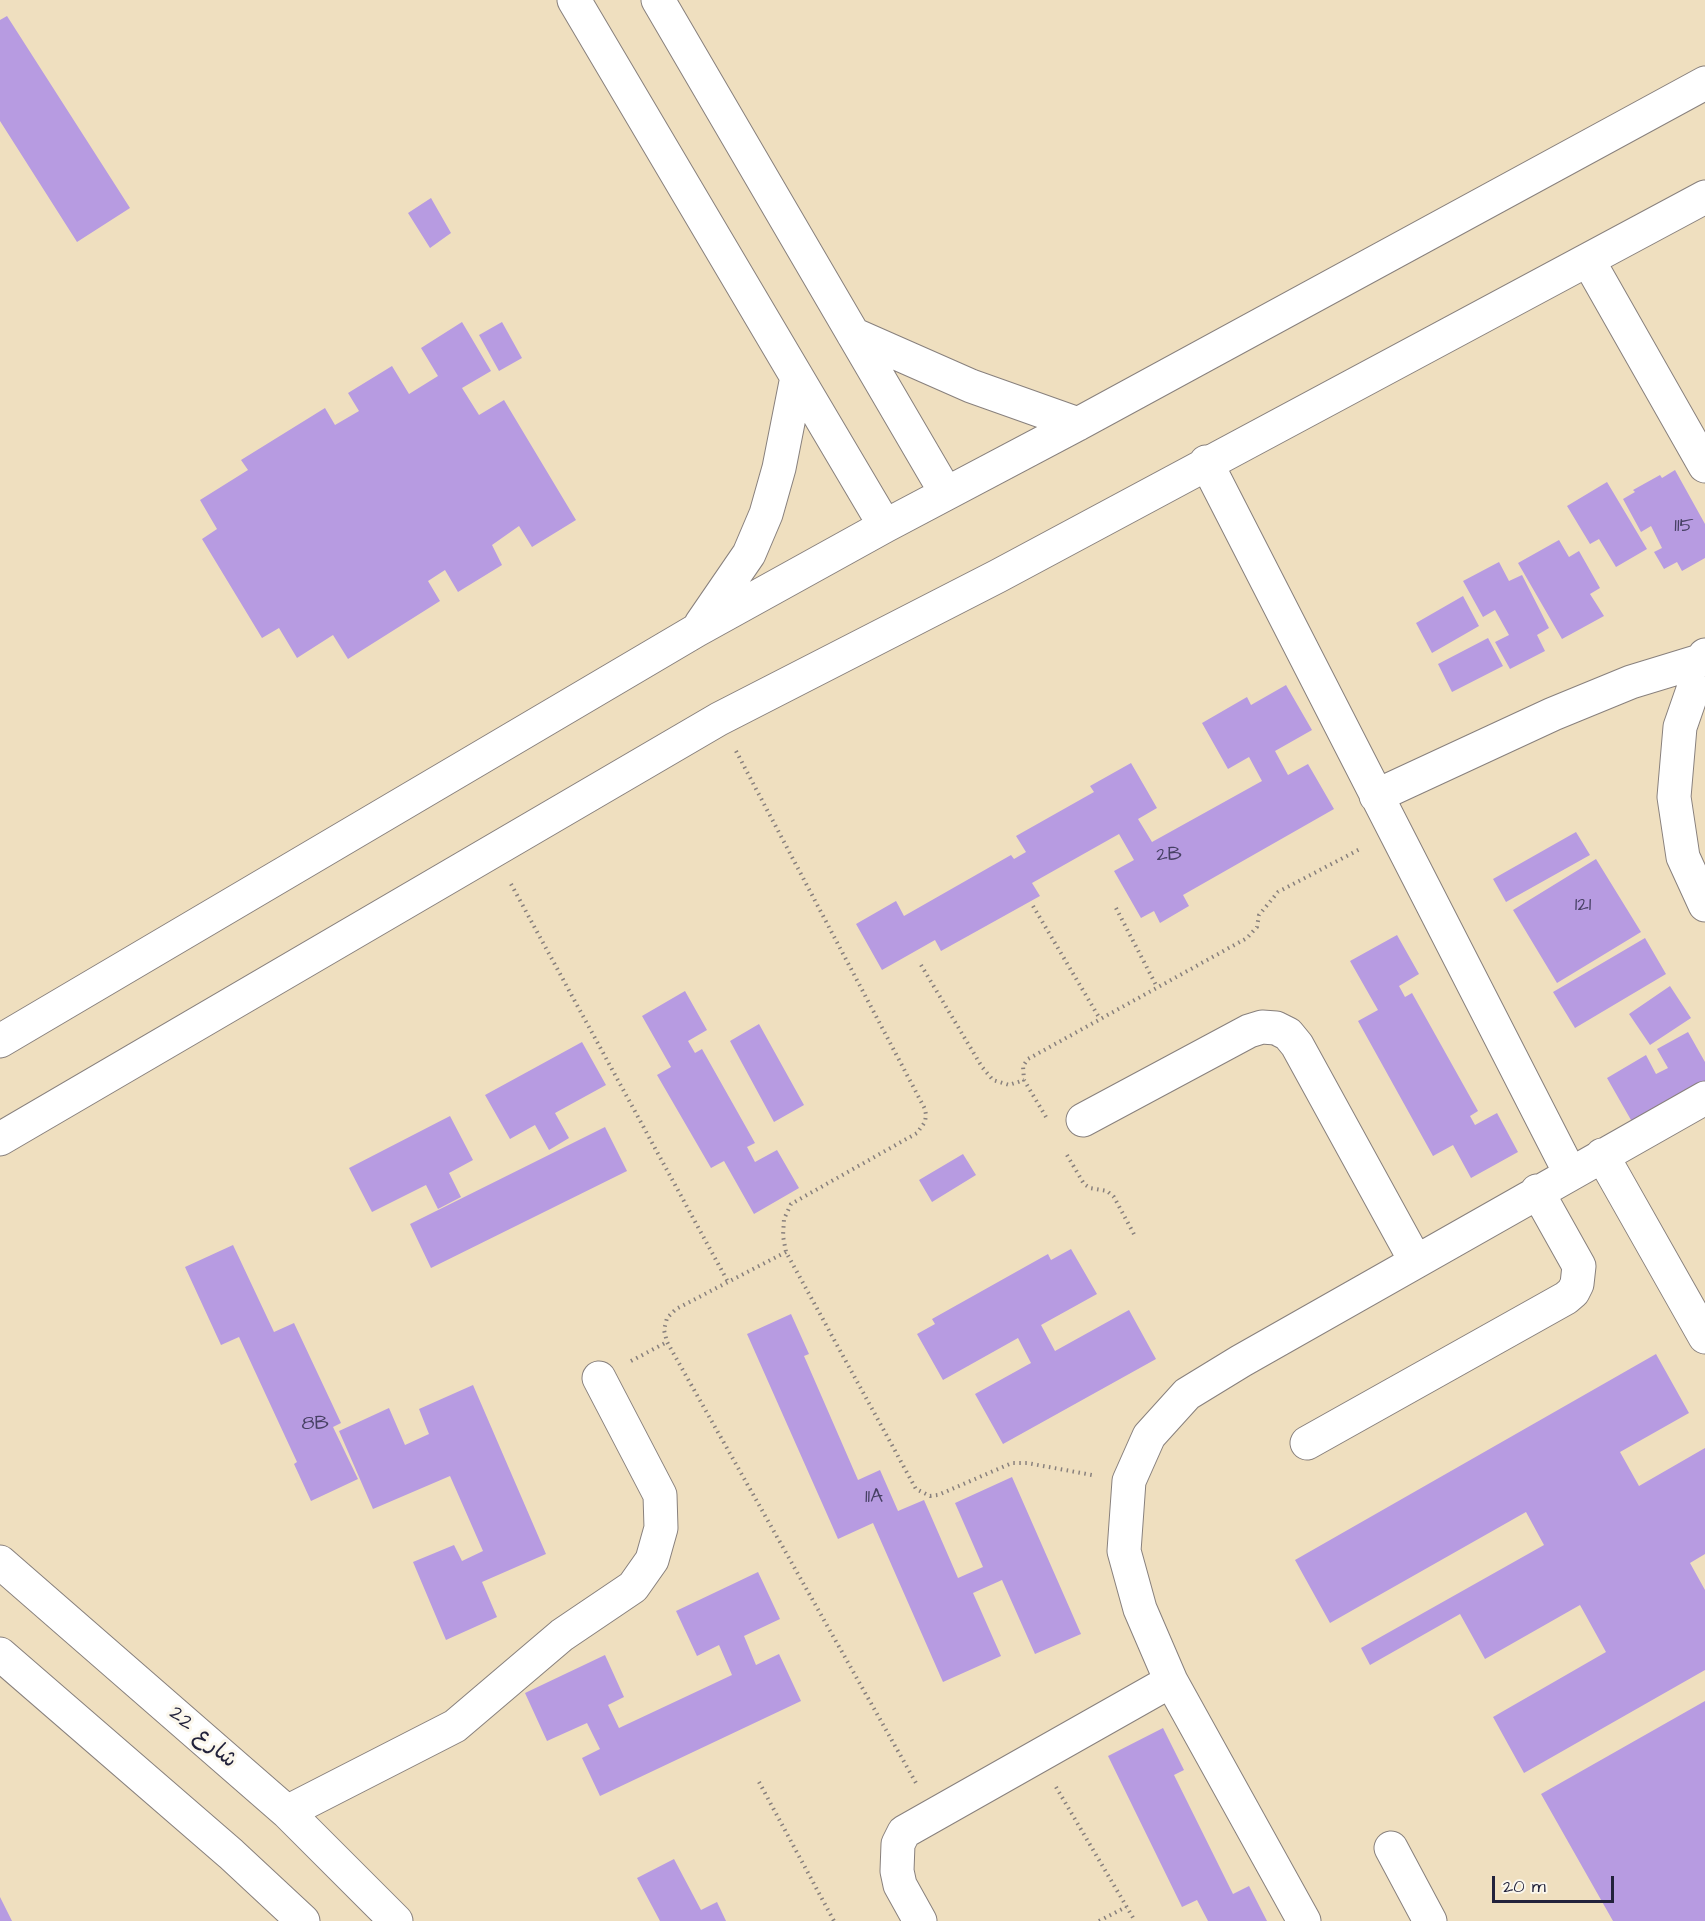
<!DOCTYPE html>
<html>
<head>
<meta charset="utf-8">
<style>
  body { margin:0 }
  #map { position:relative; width:1705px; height:1921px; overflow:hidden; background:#efdfbf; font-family:"Architects Daughter",sans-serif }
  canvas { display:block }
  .scale { position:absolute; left:1492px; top:1876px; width:122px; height:27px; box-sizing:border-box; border:3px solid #22223b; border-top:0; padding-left:8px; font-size:18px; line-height:21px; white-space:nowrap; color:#22223b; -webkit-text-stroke:4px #fbf7ec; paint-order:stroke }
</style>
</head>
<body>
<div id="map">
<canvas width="1705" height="1921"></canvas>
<div class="scale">20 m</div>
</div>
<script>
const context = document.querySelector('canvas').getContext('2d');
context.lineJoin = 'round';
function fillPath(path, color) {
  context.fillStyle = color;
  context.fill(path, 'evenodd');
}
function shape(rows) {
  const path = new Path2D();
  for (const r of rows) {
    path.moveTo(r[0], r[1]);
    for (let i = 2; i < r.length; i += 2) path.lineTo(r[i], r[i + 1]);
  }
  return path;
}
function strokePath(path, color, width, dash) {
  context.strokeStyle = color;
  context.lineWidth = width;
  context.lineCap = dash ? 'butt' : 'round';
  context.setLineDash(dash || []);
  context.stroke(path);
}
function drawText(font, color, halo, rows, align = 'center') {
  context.font = font + ' "Architects Daughter","Playpen Sans Arabic",sans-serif';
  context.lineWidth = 6;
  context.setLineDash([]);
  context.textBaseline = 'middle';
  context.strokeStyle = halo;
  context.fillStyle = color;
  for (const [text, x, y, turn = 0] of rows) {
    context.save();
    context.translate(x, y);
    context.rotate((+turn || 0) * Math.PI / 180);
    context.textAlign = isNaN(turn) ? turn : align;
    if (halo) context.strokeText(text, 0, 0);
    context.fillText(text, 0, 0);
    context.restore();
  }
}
const building = shape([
  [7,16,130,208,77,242,0,121,0,20],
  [431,198,451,233,430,248,408,213],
  [462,322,491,371,462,388,479,415,504,400,576,520,532,547,519,526,492,545,502,565,458,592,445,570,428,581,440,601,348,659,333,635,297,658,279,628,262,638,202,539,217,529,200,500,248,470,241,460,325,408,335,425,359,411,348,393,392,366,409,394,438,376,421,348],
  [502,322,522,358,499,371,479,335],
  [1675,470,1705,524,1705,558,1682,571,1677,562,1664,569,1654,552,1662,548,1651,526,1641,532,1623,499,1635,492,1633,490,1660,475,1662,478],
  [1607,482,1647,549,1616,567,1599,539,1590,544,1567,506],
  [1559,540,1569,557,1579,551,1600,588,1590,594,1604,616,1562,639,1518,563],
  [1499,562,1509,581,1522,575,1549,628,1537,635,1545,651,1510,669,1495,642,1509,635,1495,610,1483,617,1463,581],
  [1463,596,1479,626,1432,653,1416,623],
  [1488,638,1503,666,1452,692,1438,664],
  [1286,685,1312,730,1275,751,1288,775,1308,764,1334,809,1183,895,1189,906,1160,923,1154,911,1141,918,1114,871,1134,860,1119,834,1032,883,1040,896,941,951,935,940,882,970,856,924,896,901,904,916,1011,855,1014,859,1026,852,1016,836,1094,792,1090,786,1131,763,1157,808,1138,819,1152,842,1262,781,1249,757,1228,769,1202,723,1247,697,1251,705],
  [1576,832,1590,855,1506,902,1493,879],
  [1596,859,1641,932,1557,983,1513,910],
  [1397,935,1419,974,1399,986,1405,997,1412,993,1478,1111,1470,1116,1475,1125,1497,1113,1518,1152,1471,1178,1453,1145,1433,1156,1358,1021,1378,1010,1350,961],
  [1645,938,1666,974,1575,1028,1553,992],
  [1670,986,1691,1018,1650,1045,1629,1014],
  [685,991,707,1030,688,1041,695,1053,702,1049,755,1143,747,1147,755,1162,777,1150,799,1188,754,1214,724,1161,711,1168,657,1075,671,1067,642,1016],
  [759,1024,804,1105,774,1122,730,1041],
  [1688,1032,1705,1062,1705,1088,1635,1127,1607,1078,1646,1055,1656,1074,1668,1068,1657,1049],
  [582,1042,606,1085,555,1113,569,1138,549,1150,535,1125,510,1139,485,1095],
  [450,1116,473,1160,449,1173,461,1197,438,1209,426,1185,372,1212,349,1168],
  [605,1127,627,1171,431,1268,410,1224],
  [963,1154,976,1175,932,1202,919,1180],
  [233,1245,274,1332,294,1323,341,1423,333,1427,358,1479,311,1501,294,1464,297,1462,239,1337,221,1345,185,1267],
  [1071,1249,1097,1294,1041,1325,1055,1351,1129,1310,1156,1359,1003,1444,975,1394,1031,1363,1018,1338,943,1380,917,1334,935,1324,932,1319,1048,1254,1051,1260],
  [791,1314,809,1354,804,1356,858,1480,880,1470,898,1511,924,1500,958,1578,983,1567,955,1503,1012,1477,1081,1634,1035,1654,1002,1580,973,1593,1001,1656,943,1682,873,1523,838,1539,747,1334],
  [1656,1354,1689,1413,1620,1452,1639,1486,1705,1448,1705,1554,1690,1563,1705,1590,1705,1670,1524,1773,1493,1717,1606,1652,1580,1605,1485,1659,1460,1614,1370,1665,1361,1648,1544,1545,1526,1512,1330,1623,1295,1560],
  [473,1385,546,1554,482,1582,497,1617,446,1640,413,1562,454,1545,462,1561,483,1551,450,1476,373,1509,339,1431,389,1408,405,1445,429,1434,419,1409],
  [758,1572,780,1619,744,1636,756,1665,779,1654,801,1701,600,1796,582,1758,600,1749,587,1723,547,1741,525,1693,605,1655,624,1697,608,1705,619,1728,732,1675,719,1645,697,1656,676,1611],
  [1705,1701,1705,1921,1613,1921,1541,1794],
  [1163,1728,1184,1770,1174,1775,1233,1894,1249,1886,1267,1921,1208,1921,1197,1900,1182,1907,1108,1756],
  [674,1859,701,1910,717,1902,726,1921,660,1921,637,1878],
  [0,1897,12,1921,0,1921]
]);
const path = shape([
  [736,751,925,1109,926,1115,925,1122,917,1133,791,1204,784,1219,783,1236,786,1252,916,1489,930,1496,938,1495,1012,1463,1027,1463,1092,1475],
  [511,884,728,1282],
  [1033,906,1100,1019],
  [1116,908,1157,987],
  [921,965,982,1067,993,1080,1009,1085,1024,1080],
  [1046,1117,1024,1080,1023,1066,1028,1059,1247,938,1257,927,1259,915,1278,892,1362,848],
  [1067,1155,1084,1184,1090,1188,1107,1191,1114,1197,1136,1238],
  [786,1252,676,1309,667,1318,664,1330,667,1342,916,1783],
  [631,1361,667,1342],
  [759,1782,834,1921],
  [1056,1787,1135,1921],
  [1099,1921,1126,1907]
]);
const minor = shape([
  [574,0,885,526],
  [658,0,946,493],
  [1588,260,1705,466],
  [853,334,971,386,1078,424],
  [1206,462,1570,1173],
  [701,624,749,554,766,514,779,468,797,377],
  [1705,655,1680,727,1674,797,1683,857,1705,905],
  [1376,796,1553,714,1631,682,1703,660],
  [0,1041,697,630,885,526,1078,424,1705,83],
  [1083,1120,1249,1031,1262,1027,1276,1028,1288,1034,1297,1045,1415,1260],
  [0,1139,719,719,998,576,1705,197],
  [1602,1155,1705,1337],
  [1307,1443,1566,1298,1573,1292,1577,1284,1579,1266,1537,1191],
  [0,1562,287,1812,396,1921],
  [0,1654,231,1854,303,1921],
  [287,1812,455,1726,562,1635,633,1587,652,1560,661,1528,660,1495,599,1378],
  [1391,1848,1430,1921],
  [920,1921,900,1885,897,1871,898,1844,904,1832,1171,1681],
  [1304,1921,1171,1681,1140,1609,1124,1551,1129,1481,1149,1436,1187,1394,1241,1361,1705,1098]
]);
const numberNames = [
  ["115",1684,527],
  ["2B",1169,856],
  ["121",1583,906],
  ["8B",315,1425],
  ["11A",874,1498]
];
const streetNames = [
  ["شارع 22",202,1738,41]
];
fillPath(building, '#b79be1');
strokePath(minor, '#88807d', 35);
strokePath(path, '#88807d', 4, [1.5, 4.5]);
strokePath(minor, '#fff', 33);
drawText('20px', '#474064', null, numberNames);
drawText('22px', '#22223b', '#fbf7ec', streetNames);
</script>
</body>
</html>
